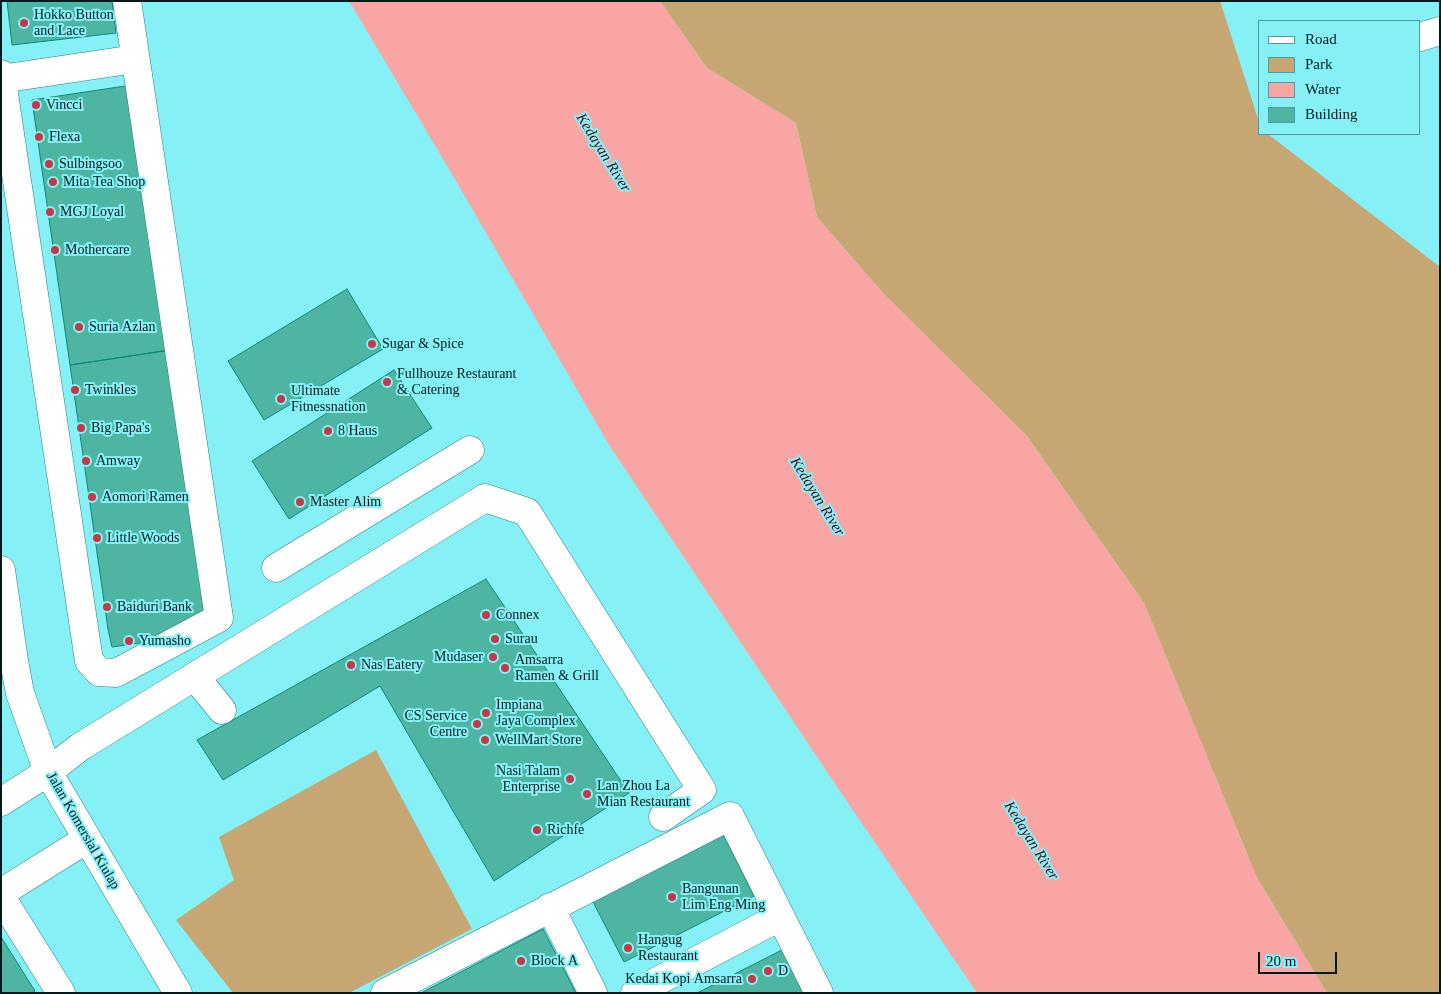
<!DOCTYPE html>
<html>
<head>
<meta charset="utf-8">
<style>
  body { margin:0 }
  #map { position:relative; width:1441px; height:994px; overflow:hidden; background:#85f1f7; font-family:"Times New Roman",serif }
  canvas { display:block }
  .frame { position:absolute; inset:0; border:2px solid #021a1b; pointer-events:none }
  .legend { position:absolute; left:1258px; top:20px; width:162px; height:115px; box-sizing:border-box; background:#85f1f7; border:1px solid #519b9f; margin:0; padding:6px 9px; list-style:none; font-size:15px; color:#021a1b }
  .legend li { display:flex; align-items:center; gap:10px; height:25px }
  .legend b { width:25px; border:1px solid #519b9f }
  .scale { position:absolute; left:1258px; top:952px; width:79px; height:22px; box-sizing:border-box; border:2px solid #021a1b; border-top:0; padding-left:6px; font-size:15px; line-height:18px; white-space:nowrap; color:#021a1b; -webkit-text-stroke:4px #85f1f7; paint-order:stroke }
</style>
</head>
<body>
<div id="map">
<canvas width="1441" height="994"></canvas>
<div class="frame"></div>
<ul class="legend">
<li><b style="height:6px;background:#fff"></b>Road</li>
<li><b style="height:14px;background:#c6a773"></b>Park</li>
<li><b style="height:14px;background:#f8a5a4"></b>Water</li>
<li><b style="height:14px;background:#4fb5a3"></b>Building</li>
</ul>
<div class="scale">20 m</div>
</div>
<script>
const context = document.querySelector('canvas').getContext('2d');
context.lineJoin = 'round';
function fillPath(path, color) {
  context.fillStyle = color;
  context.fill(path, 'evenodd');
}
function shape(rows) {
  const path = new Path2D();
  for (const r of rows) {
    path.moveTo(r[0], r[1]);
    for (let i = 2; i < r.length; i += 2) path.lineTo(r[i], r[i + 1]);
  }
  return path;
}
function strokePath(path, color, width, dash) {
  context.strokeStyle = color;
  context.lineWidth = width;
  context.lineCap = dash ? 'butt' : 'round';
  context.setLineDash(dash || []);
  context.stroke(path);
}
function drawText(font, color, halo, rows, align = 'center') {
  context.font = font + ' "Times New Roman",serif';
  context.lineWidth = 4;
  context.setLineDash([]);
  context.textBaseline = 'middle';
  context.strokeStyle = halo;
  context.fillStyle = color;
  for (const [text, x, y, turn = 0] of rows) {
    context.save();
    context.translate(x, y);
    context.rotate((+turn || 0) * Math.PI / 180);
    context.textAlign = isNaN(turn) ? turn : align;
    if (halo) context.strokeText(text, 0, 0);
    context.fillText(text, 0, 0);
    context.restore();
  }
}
const green = shape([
  [660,1,1220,1,1260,125,1260,134,1268,134,1440,267,1440,993,1327,993,1257,878,1144,603,1027,436,882,292,817,217,796,123,707,68],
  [376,750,472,929,349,993,233,993,176,920,234,880,219,837]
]);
const water = shape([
  [349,1,660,1,707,68,796,123,817,217,882,292,1027,436,1144,603,1257,878,1327,993,977,993,819,760,609,445,449,169]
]);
const building = shape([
  [7,1,112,1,116,33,12,45,7,1],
  [132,85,170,350,70,365,32,100,132,85],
  [347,289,383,349,264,420,228,361,347,289],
  [170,350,207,615,160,640,112,647,108,629,70,365,170,350],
  [394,370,432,428,289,519,252,461,394,370],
  [486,579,629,793,494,881,380,686,223,780,197,740,486,579],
  [722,832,754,896,624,962,591,898,722,832],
  [543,929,576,993,421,993,543,929],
  [1,937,35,991,32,993,1,993,1,937],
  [784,949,806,993,697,993,784,949]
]);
const minor = shape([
  [1420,37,1440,31],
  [1,74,89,661,99,672,116,673,219,618,127,1],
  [1,79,135,59],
  [276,568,470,450],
  [1,570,14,661,20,693,48,772,178,993],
  [195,677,222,710],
  [1,802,48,772,80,747,485,498,527,512,702,790,663,817],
  [1,893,87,839],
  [1,897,61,993],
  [550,907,593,993],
  [385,993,730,816,819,993],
  [635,993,780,917]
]);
const markers = [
  [24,23,5,"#c73745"],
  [36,105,5,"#c73745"],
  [39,137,5,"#c73745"],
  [49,164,5,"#c73745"],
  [53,182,5,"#c73745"],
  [50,212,5,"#c73745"],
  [55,250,5,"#c73745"],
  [79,327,5,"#c73745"],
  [372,344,5,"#c73745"],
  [387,382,5,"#c73745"],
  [75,390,5,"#c73745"],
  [281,399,5,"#c73745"],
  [81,428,5,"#c73745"],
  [328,431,5,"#c73745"],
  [86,461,5,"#c73745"],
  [92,497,5,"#c73745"],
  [300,502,5,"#c73745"],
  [97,538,5,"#c73745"],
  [107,607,5,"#c73745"],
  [486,615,5,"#c73745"],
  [495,639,5,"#c73745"],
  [129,641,5,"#c73745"],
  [493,657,5,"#c73745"],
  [351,665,5,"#c73745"],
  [505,668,5,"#c73745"],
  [486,713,5,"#c73745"],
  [477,724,5,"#c73745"],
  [485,740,5,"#c73745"],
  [570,779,5,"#c73745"],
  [587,794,5,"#c73745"],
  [537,830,5,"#c73745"],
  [672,897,5,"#c73745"],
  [628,948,5,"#c73745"],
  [521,961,5,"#c73745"],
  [768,971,5,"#c73745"],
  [752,979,5,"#c73745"]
];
const poiNames = [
  ["Hokko Button",34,15],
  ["and Lace",34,31],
  ["Vincci",46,105],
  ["Flexa",49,137],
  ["Sulbingsoo",59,164],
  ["Mita Tea Shop",63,182],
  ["MGJ Loyal",60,212],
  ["Mothercare",65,250],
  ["Suria Azlan",89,327],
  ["Sugar & Spice",382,344],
  ["Fullhouze Restaurant",397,374],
  ["& Catering",397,390],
  ["Twinkles",85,390],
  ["Ultimate",291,391],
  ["Fitnessnation",291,407],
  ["Big Papa's",91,428],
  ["8 Haus",338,431],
  ["Amway",96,461],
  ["Aomori Ramen",102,497],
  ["Master Alim",310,502],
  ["Little Woods",107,538],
  ["Baiduri Bank",117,607],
  ["Connex",496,615],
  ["Surau",505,639],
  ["Yumasho",139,641],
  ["Mudaser",483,657,"right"],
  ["Amsarra",515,660],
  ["Ramen & Grill",515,676],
  ["Nas Eatery",361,665],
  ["Impiana",496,705],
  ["Jaya Complex",496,721],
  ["CS Service",467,716,"right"],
  ["Centre",467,732,"right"],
  ["WellMart Store",495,740],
  ["Nasi Talam",560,771,"right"],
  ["Enterprise",560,787,"right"],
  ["Lan Zhou La",597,786],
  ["Mian Restaurant",597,802],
  ["Richfe",547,830],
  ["Bangunan",682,889],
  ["Lim Eng Ming",682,905],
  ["Hangug",638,940],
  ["Restaurant",638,956],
  ["Block A",531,961],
  ["D",778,971],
  ["Kedai Kopi Amsarra",742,979,"right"]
];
const streetNames = [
  ["Jalan Komersial Kiulap",83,831,60]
];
const waterNames = [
  ["Kedayan River",603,153,58],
  ["Kedayan River",817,497,58],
  ["Kedayan River",1031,841,58]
];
fillPath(green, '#c6a773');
fillPath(water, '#f8a5a4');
fillPath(building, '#4fb5a3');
strokePath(building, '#0a8978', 1);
strokePath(minor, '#298084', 29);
strokePath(minor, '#fff', 28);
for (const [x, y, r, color] of markers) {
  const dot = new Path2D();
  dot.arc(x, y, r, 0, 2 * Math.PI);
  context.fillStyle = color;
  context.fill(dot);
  strokePath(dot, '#85f1f7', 2);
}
drawText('14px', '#021a1b', '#85f1f7', poiNames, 'left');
drawText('14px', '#021a1b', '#85f1f7', streetNames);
drawText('italic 15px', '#510712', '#85f1f7', waterNames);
</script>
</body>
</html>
